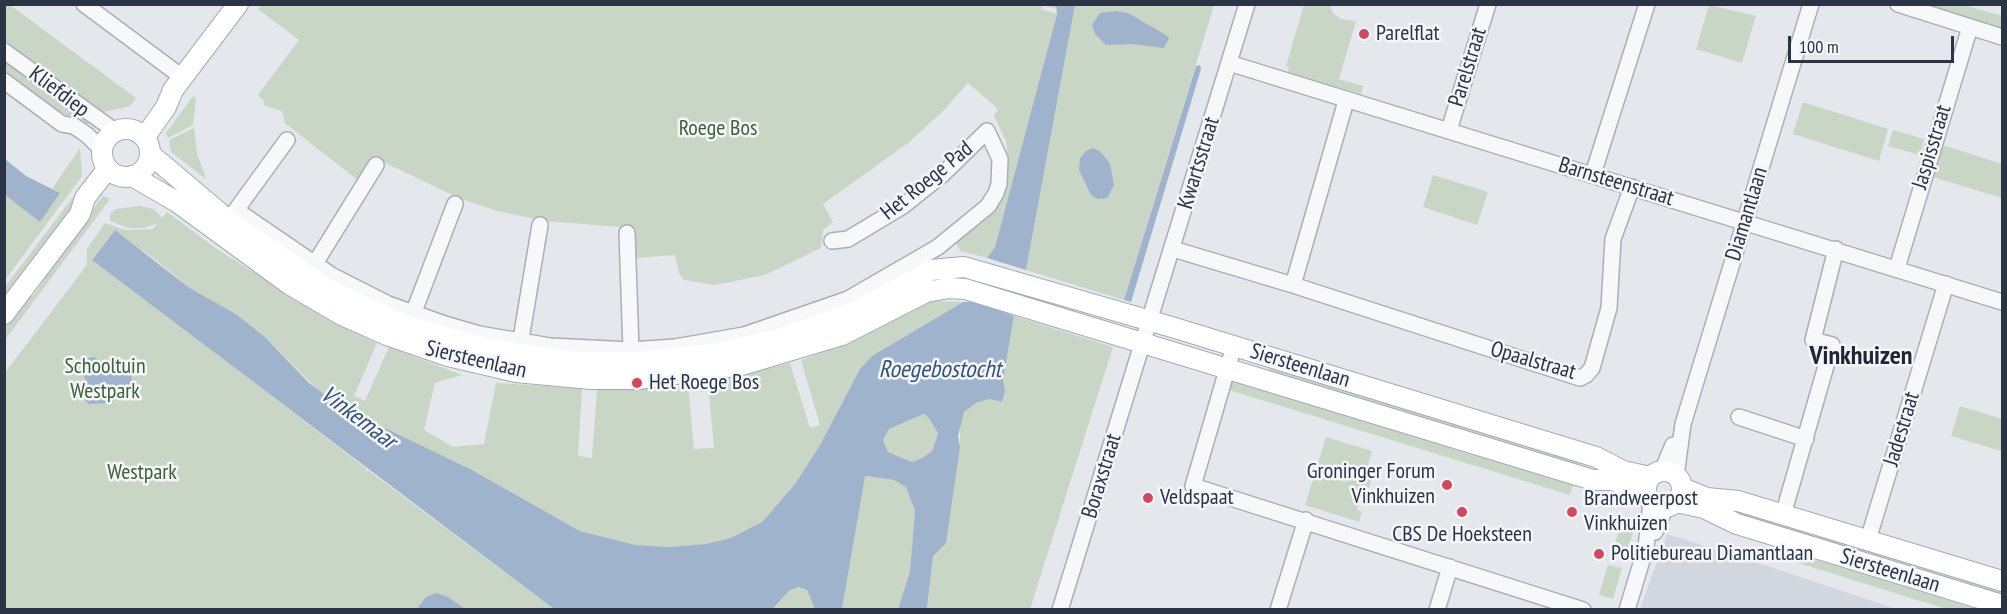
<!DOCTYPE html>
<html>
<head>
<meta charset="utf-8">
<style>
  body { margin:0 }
  #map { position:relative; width:2007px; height:614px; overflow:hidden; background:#e4e7ec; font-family:"PT Sans Narrow",sans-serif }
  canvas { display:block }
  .frame { position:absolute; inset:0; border:6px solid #2b3445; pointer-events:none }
  .scale { position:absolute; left:1788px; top:36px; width:166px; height:27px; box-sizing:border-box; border:3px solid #2b3445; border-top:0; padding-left:8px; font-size:18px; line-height:21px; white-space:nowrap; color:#2b3445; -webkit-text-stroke:4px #f4f6f9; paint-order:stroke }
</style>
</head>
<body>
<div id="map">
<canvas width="2007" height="614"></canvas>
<div class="frame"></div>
<div class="scale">100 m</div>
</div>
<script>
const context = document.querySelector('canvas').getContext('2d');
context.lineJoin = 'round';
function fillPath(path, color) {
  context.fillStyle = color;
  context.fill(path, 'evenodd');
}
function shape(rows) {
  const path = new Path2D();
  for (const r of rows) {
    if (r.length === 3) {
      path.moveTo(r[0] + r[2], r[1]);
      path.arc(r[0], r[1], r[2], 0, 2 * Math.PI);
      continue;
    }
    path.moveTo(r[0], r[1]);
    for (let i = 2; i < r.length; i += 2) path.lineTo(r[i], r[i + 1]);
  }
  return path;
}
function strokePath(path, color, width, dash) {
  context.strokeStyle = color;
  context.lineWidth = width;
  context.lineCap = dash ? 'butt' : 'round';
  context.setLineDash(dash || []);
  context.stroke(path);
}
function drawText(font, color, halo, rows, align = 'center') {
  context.font = font + ' "PT Sans Narrow",sans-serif';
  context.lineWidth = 5;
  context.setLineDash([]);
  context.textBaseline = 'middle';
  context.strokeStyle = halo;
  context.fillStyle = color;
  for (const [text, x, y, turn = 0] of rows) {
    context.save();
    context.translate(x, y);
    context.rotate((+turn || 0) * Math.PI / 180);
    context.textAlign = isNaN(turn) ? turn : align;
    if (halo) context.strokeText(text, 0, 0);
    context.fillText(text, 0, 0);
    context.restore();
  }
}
const built = shape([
  [1667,534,1767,566,1896,609,1640,609]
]);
const green = shape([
  [1056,4,1057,9,1043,5,1041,9,1057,14,995,247,987,258,961,251,955,242,1007,176,1008,159,1006,141,994,116,998,109,968,83,943,111,908,143,823,204,833,222,823,230,821,248,765,275,715,285,684,280,679,273,675,255,635,258,634,228,545,221,498,211,461,199,375,158,360,182,285,123,282,111,264,105,264,101,258,95,299,40,258,9,261,5],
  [4,5,10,5,136,98,130,106,100,113,5,41],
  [1075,5,1214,5,1124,300,1026,270],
  [1304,5,1330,5,1333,13,1341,19,1356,21,1339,79,1363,86,1361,94,1288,73,1289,67,1286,66],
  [1709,5,1756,16,1742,63,1696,49],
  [1914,5,1964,5,2002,16,2002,32],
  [4,54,91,119,84,129,63,113,59,118,5,77],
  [193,96,196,98,193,125,168,138,166,133],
  [1803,102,1888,129,1879,161,1793,134],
  [194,128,197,153,206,179,171,152,169,140],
  [1893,130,1924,139,1920,155,1888,146],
  [1943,145,2002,164,2002,198,1933,177],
  [80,148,82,176,5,280,5,195,40,221,60,193,52,189],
  [1433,175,1488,192,1477,225,1423,207],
  [86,180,90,186,5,303,4,288],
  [103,196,110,199,5,340,4,323,24,297,33,296,45,279,42,274],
  [140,206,154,209,162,218,167,212,217,249,325,318,377,343,354,396,365,401,389,347,462,375,435,383,424,430,453,447,484,444,496,383,582,388,578,456,592,458,597,389,657,389,688,386,694,449,714,448,709,392,701,392,700,385,790,363,810,428,820,425,801,360,852,341,931,301,963,302,872,356,860,369,820,445,795,484,762,522,731,538,705,544,668,547,636,545,580,531,472,470,360,418,322,394,265,337,236,314,188,287,157,261,114,231,92,259,366,468,366,473,368,470,554,609,5,609,4,374,87,265,87,249,105,223,126,230,153,229,158,223,144,228,129,228,110,221,110,214,116,209],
  [1014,316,1113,347,1030,609,927,610,933,555,960,447,960,423,964,412,976,403,989,399,1002,402,1005,391,1003,380],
  [1271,361,1580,461,1577,472,1266,377],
  [1232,380,1573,485,1570,495,1229,390],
  [1960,406,2002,419,2001,451,1951,436],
  [924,414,929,418,938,435,932,451,922,458,912,462,888,452,883,440,889,429],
  [1326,437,1372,451,1367,468,1374,471,1369,488,1364,487,1357,510,1362,512,1359,522,1305,505],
  [864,476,894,480,906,487,915,511,910,571,898,609,842,610],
  [1707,501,2002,586,2002,601,1733,519],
  [1621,525,1634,529,1625,559,1611,555],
  [1778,548,1910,588,1976,609,1946,609,1776,556],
  [1608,565,1622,568,1613,599,1599,595],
  [798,587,807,590,815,609,773,610,789,591]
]);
const water = shape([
  [1056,5,1075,5,1026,270,987,258,995,247,1057,14],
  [1116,11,1128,13,1166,35,1169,38,1164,48,1132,44,1106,45,1095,34,1092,25,1100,13],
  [1200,65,1201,69,1131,302,1124,300,1196,66],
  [1093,148,1101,152,1110,164,1114,185,1107,198,1098,199,1091,195,1079,170,1080,158,1086,151],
  [5,159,26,176,60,193,40,222,5,195],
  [115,230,188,287,236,314,265,337,309,383,341,407,472,470,580,531,636,545,668,547,705,544,731,538,762,522,795,484,820,445,860,369,872,356,963,302,975,302,1014,316,1003,380,1005,391,1002,402,989,399,976,403,964,412,958,436,960,447,946,543,933,556,927,609,898,609,910,571,915,511,906,487,894,480,865,476,842,609,815,609,807,590,798,587,789,591,773,609,554,609,92,260],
  [924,414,929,418,938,434,932,451,922,458,912,462,888,452,883,440,889,429],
  [95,357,104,365,122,367,131,374,133,384,125,394,108,403,88,404,83,396,82,385,86,381,82,371,88,358],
  [436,593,448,597,465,609,417,609,426,597]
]);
const minor = shape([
  [84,4,182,77],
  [1898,4,2002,37],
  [4,51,115,131],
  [1229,63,2002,302],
  [4,81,62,124,74,126,87,135,102,150],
  [1449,130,1488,4],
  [1593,174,1647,4],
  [236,210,331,275,388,304,448,325,479,334,550,346,631,350,675,347,744,335,848,299,938,247,988,206,996,193,999,184,1000,159,987,131,942,175,903,206,848,239,832,241],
  [231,217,287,140],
  [627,233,631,350],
  [1173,249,1293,285,1580,378,1586,375,1592,368,1609,308,1613,239,1632,187],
  [314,265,376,165],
  [1897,268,1970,27],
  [1293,285,1346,101],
  [413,314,455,204],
  [1234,346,1193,486,1583,610],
  [519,351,540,225],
  [1739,417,1806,439],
  [1662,471,1673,445],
  [1676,476,1683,424,1811,4],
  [1783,515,1832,345,1813,340,1836,249],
  [1655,532,1666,507],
  [1868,540,1946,284],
  [1060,610,1247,4],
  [1278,610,1306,520],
  [1437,610,1450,567],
  [1627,610,1646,547,1651,502]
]);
const major = shape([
  [126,153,24],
  [146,139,147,134,166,107,173,90,238,4],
  [150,154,228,220,324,287,406,326,488,349,576,362,638,362,718,353,775,340,828,322,855,312,931,270,964,267,1175,328,1596,457,1623,471,1650,477],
  [132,176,177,202,289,284,342,315,387,335,448,356,516,372,591,379,638,379,742,365,842,335,926,292,949,288,965,289,1593,480,1612,480,1646,492],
  [4,314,80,214,85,198,105,172,106,166],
  [1664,489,18],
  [1682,488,1707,498,1738,501,2002,581],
  [1676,502,1704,508,1737,524,2002,605]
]);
const markers = [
  [1364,34,6,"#d1495b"],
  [637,383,6,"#d1495b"],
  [1447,485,6,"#d1495b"],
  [1148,498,6,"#d1495b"],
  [1462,512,6,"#d1495b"],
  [1572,512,6,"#d1495b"],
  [1599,554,6,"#d1495b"]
];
const poiNames = [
  ["Parelflat",1376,34],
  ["Het Roege Bos",649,383],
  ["Groninger Forum",1435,472,"right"],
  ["Vinkhuizen",1435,497,"right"],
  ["Veldspaat",1160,498],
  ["Brandweerpost",1584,499],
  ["Vinkhuizen",1584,524],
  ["CBS De Hoeksteen",1462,535,"center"],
  ["Politiebureau Diamantlaan",1611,554]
];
const streetNames = [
  ["Parelstraat",1468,67,-73],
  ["Kliefdiep",59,92,37],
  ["Jaspisstraat",1932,147,-73],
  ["Kwartsstraat",1199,163,-73],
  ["Het Roege Pad",927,181,-39],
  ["Barnsteenstraat",1616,182,17],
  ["Diamantlaan",1747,214,-73],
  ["Siersteenlaan",476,360,13],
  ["Opaalstraat",1533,361,16],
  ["Siersteenlaan",1300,366,17],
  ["Jadestraat",1902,429,-73],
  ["Boraxstraat",1102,476,-73],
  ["Siersteenlaan",1890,571,17]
];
const parkNames = [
  ["Roege Bos",718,129],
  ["Schooltuin",105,367],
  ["Westpark",105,392],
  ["Westpark",142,473]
];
const waterNames = [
  ["Roegebostocht",940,370],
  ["Vinkemaar",358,418,37]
];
const quarterNames = [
  ["Vinkhuizen",1861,357]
];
fillPath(built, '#d2d6de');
fillPath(green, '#c9d6c5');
fillPath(water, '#9fb4cc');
strokePath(minor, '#a9aeb7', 18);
strokePath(major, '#a3abb8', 22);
strokePath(minor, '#f7f8fa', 15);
strokePath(major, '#fff', 20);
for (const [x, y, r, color] of markers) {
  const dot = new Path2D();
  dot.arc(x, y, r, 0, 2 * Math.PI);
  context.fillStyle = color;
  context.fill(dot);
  strokePath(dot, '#f4f6f9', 2);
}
drawText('22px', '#2b3445', '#f4f6f9', poiNames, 'left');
drawText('22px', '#2b3445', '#f4f6f9', streetNames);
drawText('22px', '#3f6138', '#f4f6f9', parkNames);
drawText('italic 24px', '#34527a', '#f4f6f9', waterNames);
drawText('bold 26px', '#1d2536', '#f4f6f9', quarterNames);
</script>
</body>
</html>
